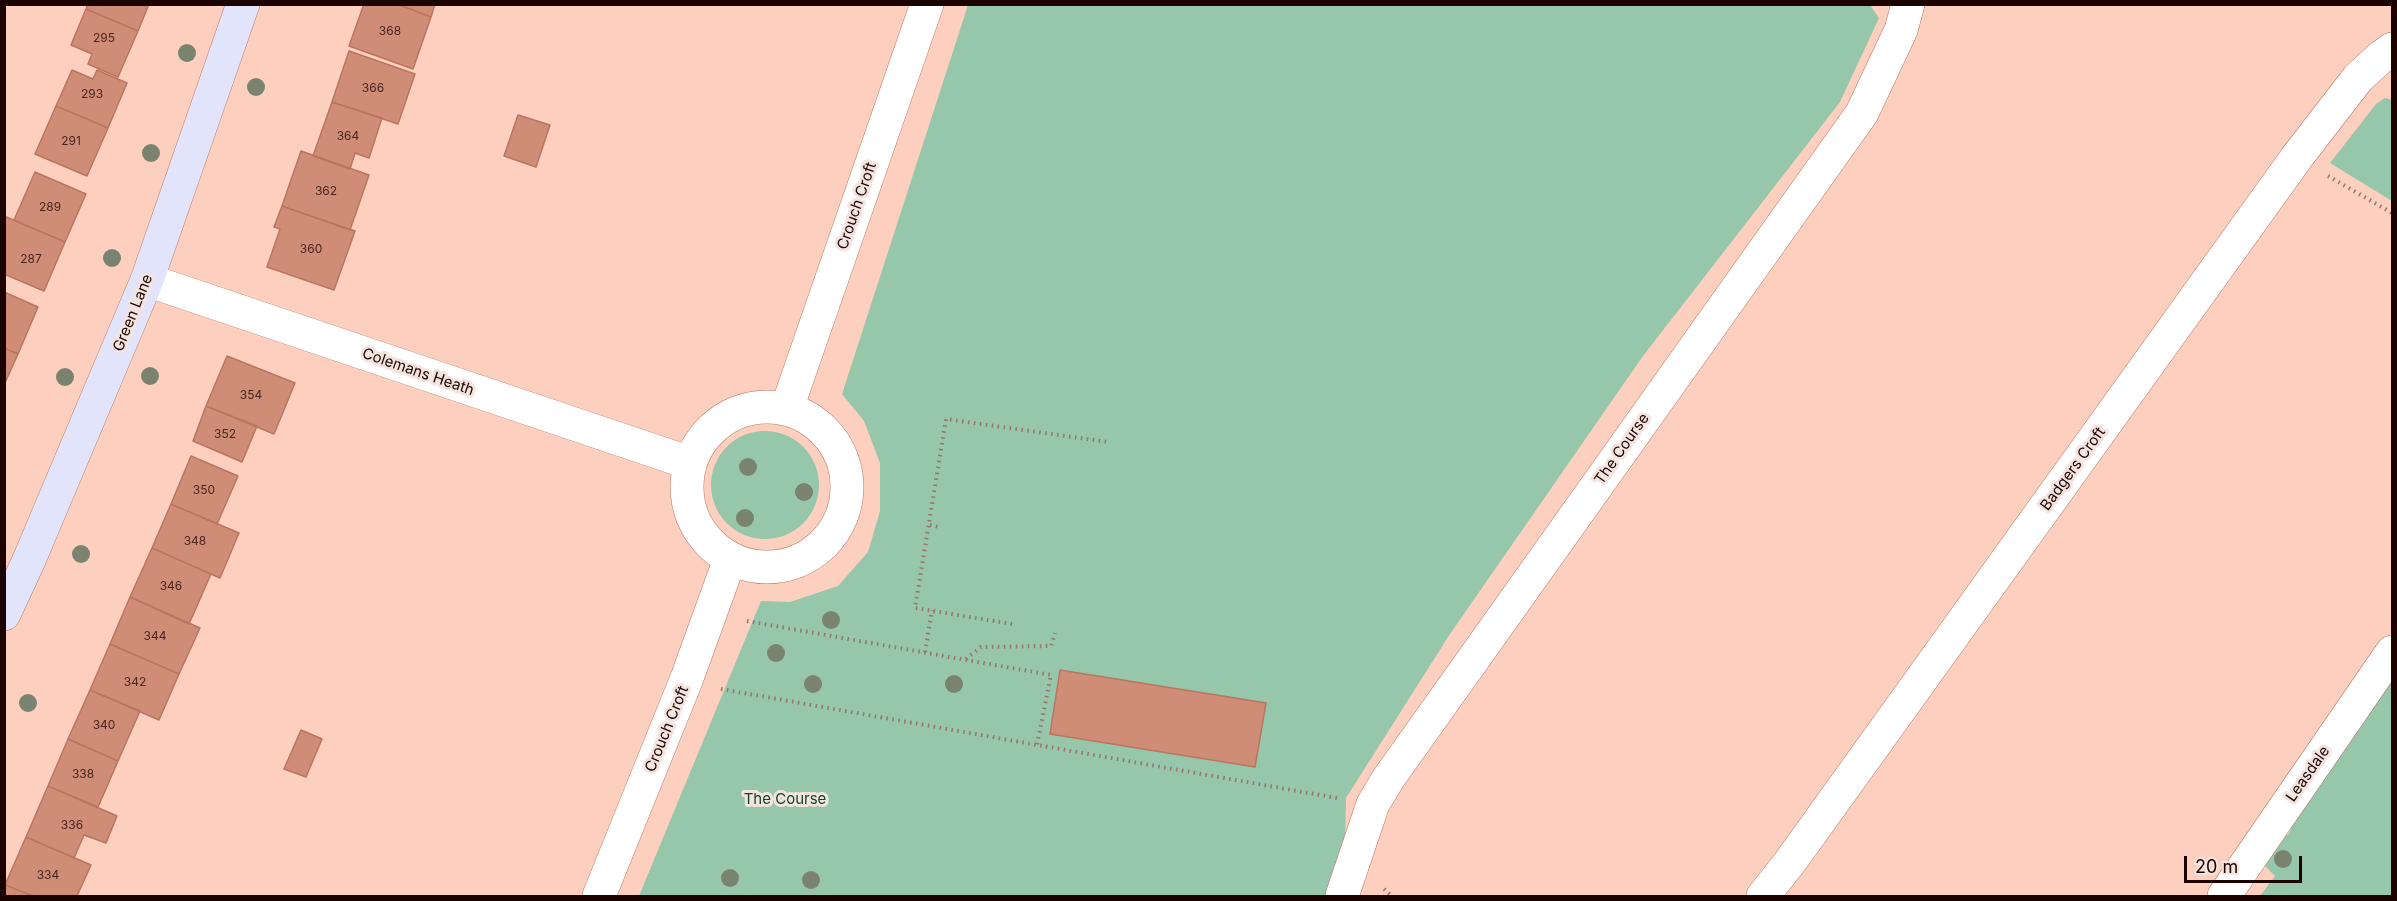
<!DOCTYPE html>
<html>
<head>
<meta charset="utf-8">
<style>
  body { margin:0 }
  #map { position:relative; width:2397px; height:901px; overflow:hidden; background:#fdcfbf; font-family:Inter,sans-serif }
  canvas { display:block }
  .frame { position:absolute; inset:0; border:6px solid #1b0400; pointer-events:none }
  .scale { position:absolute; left:2184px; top:856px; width:118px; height:27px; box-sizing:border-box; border:3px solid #1b0400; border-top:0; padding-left:8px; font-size:18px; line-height:21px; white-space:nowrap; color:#1b0400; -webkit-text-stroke:4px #f4e4df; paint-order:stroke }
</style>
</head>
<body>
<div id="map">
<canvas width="2397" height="901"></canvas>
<div class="frame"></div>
<div class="scale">20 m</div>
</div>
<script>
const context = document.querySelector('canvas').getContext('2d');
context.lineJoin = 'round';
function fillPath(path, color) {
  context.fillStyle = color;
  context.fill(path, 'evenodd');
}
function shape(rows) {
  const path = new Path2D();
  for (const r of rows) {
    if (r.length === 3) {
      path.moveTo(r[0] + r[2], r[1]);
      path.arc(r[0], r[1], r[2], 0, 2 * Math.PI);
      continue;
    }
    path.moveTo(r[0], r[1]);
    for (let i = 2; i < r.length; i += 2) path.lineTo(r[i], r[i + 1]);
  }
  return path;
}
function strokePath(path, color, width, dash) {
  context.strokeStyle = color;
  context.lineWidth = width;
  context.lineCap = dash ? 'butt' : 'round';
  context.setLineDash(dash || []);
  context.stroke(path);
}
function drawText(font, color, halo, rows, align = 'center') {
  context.font = font + ' Inter,sans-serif';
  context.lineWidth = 6;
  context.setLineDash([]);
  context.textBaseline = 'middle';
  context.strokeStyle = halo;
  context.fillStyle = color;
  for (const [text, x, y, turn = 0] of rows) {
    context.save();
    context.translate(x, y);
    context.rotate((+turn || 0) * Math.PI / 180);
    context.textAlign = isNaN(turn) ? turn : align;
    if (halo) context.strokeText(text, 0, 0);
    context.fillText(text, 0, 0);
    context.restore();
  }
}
const green = shape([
  [968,5,1870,5,1879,18,1840,102,1643,356,1450,634,1346,798,1344,890,1339,896,639,896,761,601,790,602,838,586,868,552,880,511,880,463,864,421,842,394],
  [2385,98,2392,100,2392,201,2330,163,2376,104],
  [765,485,54],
  [2392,677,2392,896,2260,896,2275,876,2265,866,2265,855,2272,841,2289,834,2300,804,2318,789]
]);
const building = shape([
  [88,4,149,4,138,31,86,9,88,4],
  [364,4,397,4,431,17,413,69,349,46,364,4],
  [397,4,435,4,431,17,397,4],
  [86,9,138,31,118,77,88,64,92,54,71,45,86,9],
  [349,51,415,74,398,124,332,102,349,51],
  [72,70,93,79,97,70,127,83,108,128,56,106,72,70],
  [332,102,382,118,369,158,355,153,350,169,313,156,332,102],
  [56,106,108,128,87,176,35,154,56,106],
  [518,115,550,125,536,167,504,156,518,115],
  [301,151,369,175,350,230,282,206,301,151],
  [35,172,86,194,65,242,14,220,35,172],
  [282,206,355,231,334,290,267,267,280,229,274,227,282,206],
  [4,216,65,242,44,291,4,274,4,216],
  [4,292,38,307,18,354,4,348,4,292],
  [4,348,18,354,4,385,4,348],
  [227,356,295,383,274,434,206,406,227,356],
  [206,406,257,426,242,462,193,441,206,406],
  [191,456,238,476,217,524,171,504,191,456],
  [171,504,239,533,220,578,152,548,171,504],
  [152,548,211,574,189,624,130,597,152,548],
  [130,597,200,628,179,674,110,644,130,597],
  [110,644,179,674,159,720,90,690,110,644],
  [1060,670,1266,703,1255,767,1050,734,1060,670],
  [90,690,140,711,118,761,68,739,90,690],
  [301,730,322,739,306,777,284,769,301,730],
  [68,739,118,761,98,807,48,786,68,739],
  [48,786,117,816,106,843,84,835,74,858,26,837,48,786],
  [26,837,91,865,77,896,33,896,5,885,26,837],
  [5,885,33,896,4,896,5,885]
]);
const path = shape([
  [2328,176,2392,213],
  [930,525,939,527],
  [747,621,1051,675,1037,745],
  [1012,624,915,608,946,419,1108,442],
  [925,652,932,610],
  [966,659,981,647,1051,646,1055,633],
  [721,689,1337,798],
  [1384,889,1392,896]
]);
const street = shape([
  [147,280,690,463],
  [767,487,80],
  [787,408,927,4],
  [599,896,687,678,730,559],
  [1342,896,1373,804,1388,779,1862,113,1901,30,1908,4],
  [1763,896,1790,862,2297,157,2358,78,2381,57,2392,49],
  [2224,896,2392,652]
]);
const secondary = shape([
  [4,614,29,560,147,280,243,4]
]);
const trees = [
  [187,53],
  [256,87],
  [151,153],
  [112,258],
  [150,376],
  [65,377],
  [748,467],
  [804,492],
  [745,518],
  [81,554],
  [831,620],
  [776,653],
  [813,684],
  [954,684],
  [28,703],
  [2283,859],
  [730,878],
  [811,880]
];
const numberNames = [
  ["368",390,31],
  ["295",104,38],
  ["366",373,88],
  ["293",92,94],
  ["364",348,136],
  ["291",71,141],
  ["362",326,191],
  ["289",50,207],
  ["360",311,249],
  ["287",31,259],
  ["354",251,395],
  ["352",225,434],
  ["350",204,490],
  ["348",195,541],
  ["346",171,586],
  ["344",155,636],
  ["342",135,682],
  ["340",104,725],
  ["338",83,774],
  ["336",72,825],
  ["334",48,875]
];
const streetNames = [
  ["Crouch Croft",857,206,-71],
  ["Green Lane",133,313,-68],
  ["Colemans Heath",418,372,19],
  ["The Course",1622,449,-55],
  ["Badgers Croft",2073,469,-54],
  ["Crouch Croft",667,729,-68],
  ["Leasdale",2308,774,-55]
];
const parkNames = [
  ["The Course",785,799]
];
fillPath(green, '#97c7ab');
fillPath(building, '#cf8d77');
strokePath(building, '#ba755e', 1.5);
strokePath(street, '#ba755e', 34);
strokePath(secondary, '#ba755e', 34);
strokePath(path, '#977469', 4, [1.5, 4.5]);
strokePath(street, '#fff', 33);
strokePath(secondary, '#e2e4fb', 33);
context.fillStyle = '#7a836e';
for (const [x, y] of trees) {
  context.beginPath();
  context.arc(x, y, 9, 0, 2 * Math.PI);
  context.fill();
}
drawText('12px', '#48261e', null, numberNames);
drawText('15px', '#1b0400', '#f4e4df', streetNames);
drawText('15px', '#0f452c', '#f4e4df', parkNames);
</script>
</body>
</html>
